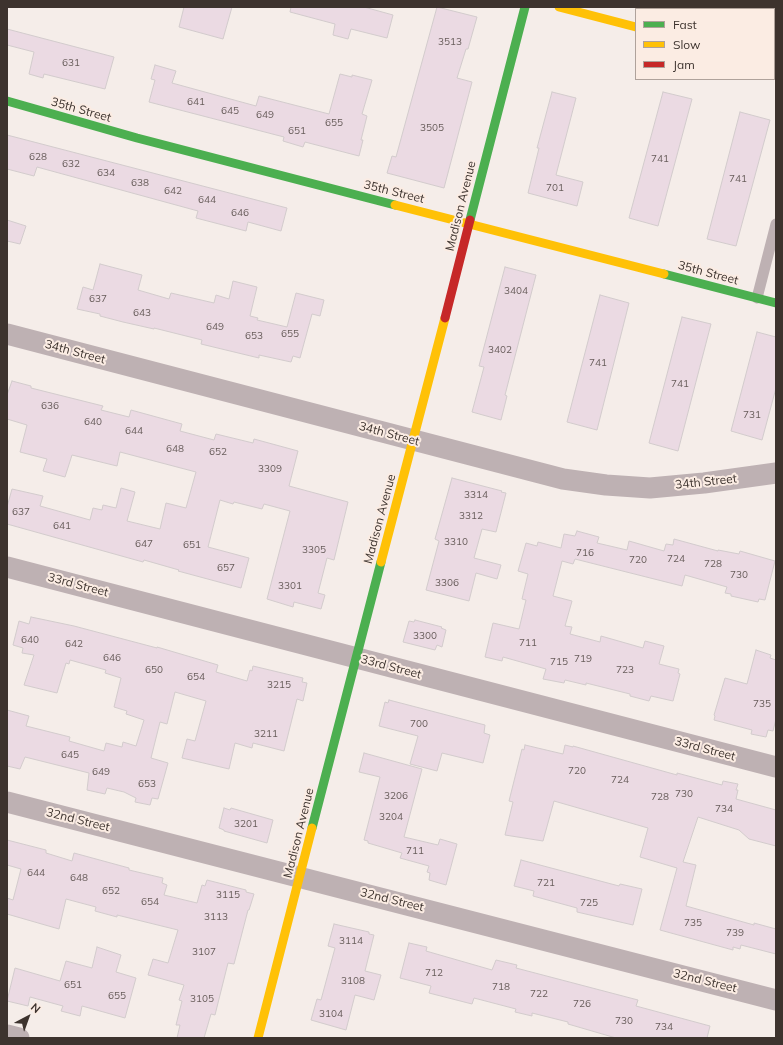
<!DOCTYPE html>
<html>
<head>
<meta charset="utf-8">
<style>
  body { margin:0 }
  #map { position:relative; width:783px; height:1045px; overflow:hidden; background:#f5ede9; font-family:Mulish,sans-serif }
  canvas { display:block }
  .frame { position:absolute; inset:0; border:8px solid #3d332e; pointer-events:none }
  .legend { position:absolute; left:635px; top:8px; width:140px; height:72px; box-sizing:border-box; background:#fbece3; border:1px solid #afa29b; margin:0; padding:5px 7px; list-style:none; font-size:12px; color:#3d332e }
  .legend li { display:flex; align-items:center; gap:8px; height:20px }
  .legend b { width:20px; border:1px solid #afa29b }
  .north { position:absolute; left:8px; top:997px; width:40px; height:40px; -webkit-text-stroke:3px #fbece3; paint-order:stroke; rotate:41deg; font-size:11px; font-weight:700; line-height:16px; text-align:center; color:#3d332e }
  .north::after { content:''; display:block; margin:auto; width:14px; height:18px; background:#3d332e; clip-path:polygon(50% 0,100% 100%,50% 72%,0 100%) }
</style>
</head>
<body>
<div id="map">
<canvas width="783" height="1045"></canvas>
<div class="frame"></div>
<ul class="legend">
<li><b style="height:5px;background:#4caf50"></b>Fast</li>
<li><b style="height:5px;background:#ffc107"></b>Slow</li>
<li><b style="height:5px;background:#c62828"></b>Jam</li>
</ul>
<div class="north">N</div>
</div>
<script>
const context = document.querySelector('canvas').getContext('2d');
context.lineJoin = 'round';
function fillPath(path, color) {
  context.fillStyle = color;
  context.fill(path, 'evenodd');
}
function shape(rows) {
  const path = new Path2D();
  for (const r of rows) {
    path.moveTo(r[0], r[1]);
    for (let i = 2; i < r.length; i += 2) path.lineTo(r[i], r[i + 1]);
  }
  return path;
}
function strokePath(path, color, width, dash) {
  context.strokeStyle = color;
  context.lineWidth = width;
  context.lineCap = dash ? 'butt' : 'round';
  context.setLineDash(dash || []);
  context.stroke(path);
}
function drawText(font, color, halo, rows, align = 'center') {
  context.font = font + ' Mulish,sans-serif';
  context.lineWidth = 4;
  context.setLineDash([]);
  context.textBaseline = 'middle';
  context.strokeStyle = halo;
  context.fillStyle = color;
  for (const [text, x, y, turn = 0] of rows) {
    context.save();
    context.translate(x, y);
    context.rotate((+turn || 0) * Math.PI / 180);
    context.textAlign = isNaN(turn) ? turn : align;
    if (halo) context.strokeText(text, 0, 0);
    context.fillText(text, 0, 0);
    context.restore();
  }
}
const building = shape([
  [184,7,232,7,223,39,179,27,184,7],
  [291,7,364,7,393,15,387,38,351,29,348,39,333,35,335,24,290,12,291,7],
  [437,7,477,17,468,49,466,49,457,78,472,82,444,188,387,173,392,156,396,157,437,7],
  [7,29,114,57,105,89,44,74,43,78,29,74,34,52,7,45,7,29],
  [155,65,176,71,172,83,256,106,259,96,329,114,340,74,352,77,352,75,372,80,362,114,367,116,361,140,363,140,359,156,305,142,303,147,283,141,284,137,149,102,155,80,151,79,155,65],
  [552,92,576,98,556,175,583,182,577,206,528,193,539,148,537,148,552,92],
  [663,92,692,99,658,226,629,218,663,92],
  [740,112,770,120,736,246,707,239,740,112],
  [7,135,287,208,281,231,248,222,246,231,196,218,198,211,37,167,34,176,7,169,7,135],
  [7,220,26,226,20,244,7,241,7,220],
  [100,264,142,275,138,290,169,299,171,293,214,303,216,295,229,299,233,281,257,287,250,316,258,318,257,320,287,327,296,293,324,300,320,316,312,314,300,358,293,356,291,362,259,355,259,358,201,344,202,340,154,328,154,329,123,322,100,316,100,314,77,309,83,287,93,290,100,264],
  [505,267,536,275,505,395,507,396,501,420,472,412,484,367,479,366,505,267],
  [600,295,629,303,597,430,567,422,600,295],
  [682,317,711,324,678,451,649,443,682,317],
  [757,332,776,337,776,388,762,440,731,431,757,332],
  [12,381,31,386,31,388,103,406,101,410,129,417,131,410,182,424,180,431,214,440,216,434,253,443,254,439,298,451,289,486,348,502,334,560,327,558,318,593,325,595,321,609,294,602,293,607,267,599,290,511,264,504,262,509,234,502,233,504,220,500,208,547,249,558,241,588,178,571,179,570,144,560,143,562,7,524,7,507,12,489,43,496,40,506,90,520,93,508,102,510,103,505,116,508,121,488,135,492,127,521,160,529,166,503,186,508,196,472,120,452,117,466,72,455,65,477,43,471,47,459,20,452,27,425,7,419,7,395,12,381],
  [452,478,502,491,501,492,506,493,496,532,482,529,474,558,501,565,497,579,476,573,469,601,426,590,439,541,435,539,452,478],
  [577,531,599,537,597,543,627,550,629,541,664,551,666,544,673,545,674,539,718,551,718,550,739,554,740,551,775,561,765,600,759,599,758,602,731,596,731,594,725,593,727,587,685,575,682,586,575,559,573,564,562,561,553,596,572,601,565,626,572,627,570,634,600,642,601,636,643,648,645,641,664,646,659,664,679,669,678,673,680,674,673,701,651,696,649,701,630,696,630,694,586,683,586,685,565,680,564,683,543,679,546,669,503,657,502,661,485,657,493,623,519,629,526,600,522,599,528,574,518,571,526,543,537,546,538,542,561,548,564,534,575,536,577,531],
  [31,617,74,626,157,648,157,647,218,665,216,672,247,681,250,670,252,671,253,666,303,678,302,682,307,683,303,701,297,699,284,751,253,743,252,748,235,743,229,769,182,758,187,739,195,741,206,701,175,692,167,724,160,722,151,758,168,763,158,799,152,798,150,805,135,802,136,798,124,792,107,788,105,794,87,790,89,773,25,757,20,769,7,766,7,710,29,716,26,726,70,737,69,741,104,751,106,743,122,747,123,742,136,746,144,720,126,714,127,711,114,707,121,678,105,673,106,670,70,660,69,664,66,663,57,693,24,685,34,655,22,653,23,648,13,645,19,621,29,624,31,617],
  [415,620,442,627,441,628,446,630,442,647,437,645,435,650,403,642,409,621,414,622,415,620],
  [756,650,771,655,770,658,776,660,776,719,773,731,768,730,766,737,751,734,752,730,714,720,715,716,714,715,725,678,747,684,756,650],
  [389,700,485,725,484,733,490,735,483,763,442,753,437,771,410,764,418,736,379,726,385,702,388,703,389,700],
  [525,745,563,754,565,745,573,747,573,746,677,775,677,773,722,785,723,781,738,784,736,790,738,790,736,799,776,810,776,846,749,839,739,830,698,817,683,862,696,865,686,906,754,925,754,923,776,929,776,954,741,945,740,949,733,947,733,950,660,930,677,868,640,857,648,828,554,801,543,841,505,835,513,802,509,801,522,749,524,750,525,745],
  [364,753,422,769,404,837,438,845,440,839,457,844,446,885,429,880,430,873,427,872,429,866,400,858,402,853,368,843,368,841,364,840,380,777,359,772,364,753],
  [224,808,230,810,231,808,273,820,267,843,224,831,224,830,219,828,224,808],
  [7,840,46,850,46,853,72,861,74,853,129,868,129,870,163,878,162,883,167,885,164,895,197,903,202,885,205,886,207,880,246,890,246,892,254,894,249,910,248,910,234,964,228,963,215,1015,211,1014,204,1038,177,1038,180,1025,176,1025,182,1001,179,1000,184,985,148,975,153,959,168,963,178,930,117,915,117,917,95,911,96,907,66,899,59,929,7,914,7,898,13,900,21,869,7,865,7,840],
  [521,860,619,886,620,884,642,889,633,925,577,912,577,908,533,896,534,891,514,886,521,860],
  [334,924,369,932,369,934,374,935,365,971,381,975,374,1000,355,995,346,1030,311,1020,317,999,321,1000,335,948,328,946,334,924],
  [409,943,427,947,426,951,492,970,496,960,517,965,516,968,638,1000,636,1006,710,1026,707,1038,616,1038,568,1024,568,1022,532,1013,532,1016,515,1012,516,1009,474,998,472,1004,429,993,431,986,400,978,409,943],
  [97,947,121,955,116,972,136,978,125,1018,82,1006,80,1016,61,1011,63,1006,30,997,28,1006,7,1001,15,968,60,981,66,961,92,968,97,947]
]);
const lane = shape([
  [757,298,776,224]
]);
const street = shape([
  [7,334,563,479,606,485,650,488,704,483,776,473],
  [7,567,776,767],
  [7,802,776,1000],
  [7,1035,19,1038]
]);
const fast = shape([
  [7,101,137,138,395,205],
  [470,220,525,7],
  [664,274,776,303],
  [312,828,381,562]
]);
const slow = shape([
  [559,7,636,27],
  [774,63,776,63],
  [395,205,664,274],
  [381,562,445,318],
  [258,1038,312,828]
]);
const jam = shape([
  [445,318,470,220]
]);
const numberNames = [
  ["3513",450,42],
  ["631",71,63],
  ["641",196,102],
  ["645",230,111],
  ["649",265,115],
  ["655",334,123],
  ["3505",432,128],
  ["651",297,131],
  ["628",38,157],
  ["741",660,159],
  ["632",71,164],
  ["634",106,173],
  ["741",738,179],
  ["638",140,183],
  ["701",555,188],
  ["642",173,191],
  ["644",207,200],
  ["646",240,213],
  ["3404",516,291],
  ["637",98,299],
  ["643",142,313],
  ["649",215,327],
  ["655",290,334],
  ["653",254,336],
  ["3402",500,350],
  ["741",598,363],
  ["741",680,384],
  ["636",50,406],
  ["731",752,415],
  ["640",93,422],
  ["644",134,431],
  ["648",175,449],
  ["652",218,452],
  ["3309",270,469],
  ["3314",476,495],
  ["637",21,512],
  ["3312",471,516],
  ["641",62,526],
  ["3310",456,542],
  ["647",144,544],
  ["651",192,545],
  ["3305",314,550],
  ["716",585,553],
  ["724",676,559],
  ["720",638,560],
  ["728",713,564],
  ["657",226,568],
  ["730",739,575],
  ["3306",447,583],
  ["3301",290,586],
  ["3300",425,636],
  ["640",30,640],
  ["711",528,643],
  ["642",74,644],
  ["646",112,658],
  ["719",583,659],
  ["715",559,662],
  ["650",154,670],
  ["723",625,670],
  ["654",196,677],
  ["3215",279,685],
  ["735",762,704],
  ["700",419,724],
  ["3211",266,734],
  ["645",70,755],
  ["720",577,771],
  ["649",101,772],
  ["724",620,780],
  ["653",147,784],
  ["730",684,794],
  ["3206",396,796],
  ["728",660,797],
  ["734",724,809],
  ["3204",391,817],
  ["3201",246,824],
  ["711",415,851],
  ["644",36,873],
  ["648",79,878],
  ["721",546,883],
  ["652",111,891],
  ["3115",228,895],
  ["654",150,902],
  ["725",589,903],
  ["3113",216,917],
  ["735",693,923],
  ["739",735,933],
  ["3114",351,941],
  ["3107",204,952],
  ["712",434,973],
  ["3108",353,981],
  ["651",73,985],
  ["718",501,987],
  ["722",539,994],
  ["655",117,996],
  ["3105",202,999],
  ["726",582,1004],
  ["3104",331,1014],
  ["730",624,1021],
  ["734",664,1027]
];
const streetNames = [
  ["35th Street",81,110,16],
  ["35th Street",394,192,14],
  ["Madison Avenue",461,206,-76],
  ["35th Street",708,273,15],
  ["34th Street",75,352,15],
  ["34th Street",389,434,15],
  ["34th Street",706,482,-6],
  ["Madison Avenue",380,519,-75],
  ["33rd Street",78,585,15],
  ["33rd Street",391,667,15],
  ["33rd Street",705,749,15],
  ["32nd Street",78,820,14],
  ["Madison Avenue",299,833,-76],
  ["32nd Street",392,900,14],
  ["32nd Street",705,981,14]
];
fillPath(building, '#ebdae3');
strokePath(building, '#d2cbcc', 1);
strokePath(lane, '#beb1b3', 11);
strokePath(street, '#beb1b3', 21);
strokePath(fast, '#4caf50', 9);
strokePath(slow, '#ffc107', 9);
strokePath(jam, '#c62828', 9);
drawText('10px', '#685d5b', null, numberNames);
drawText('12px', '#3d332e', '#fbece3', streetNames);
</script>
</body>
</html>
